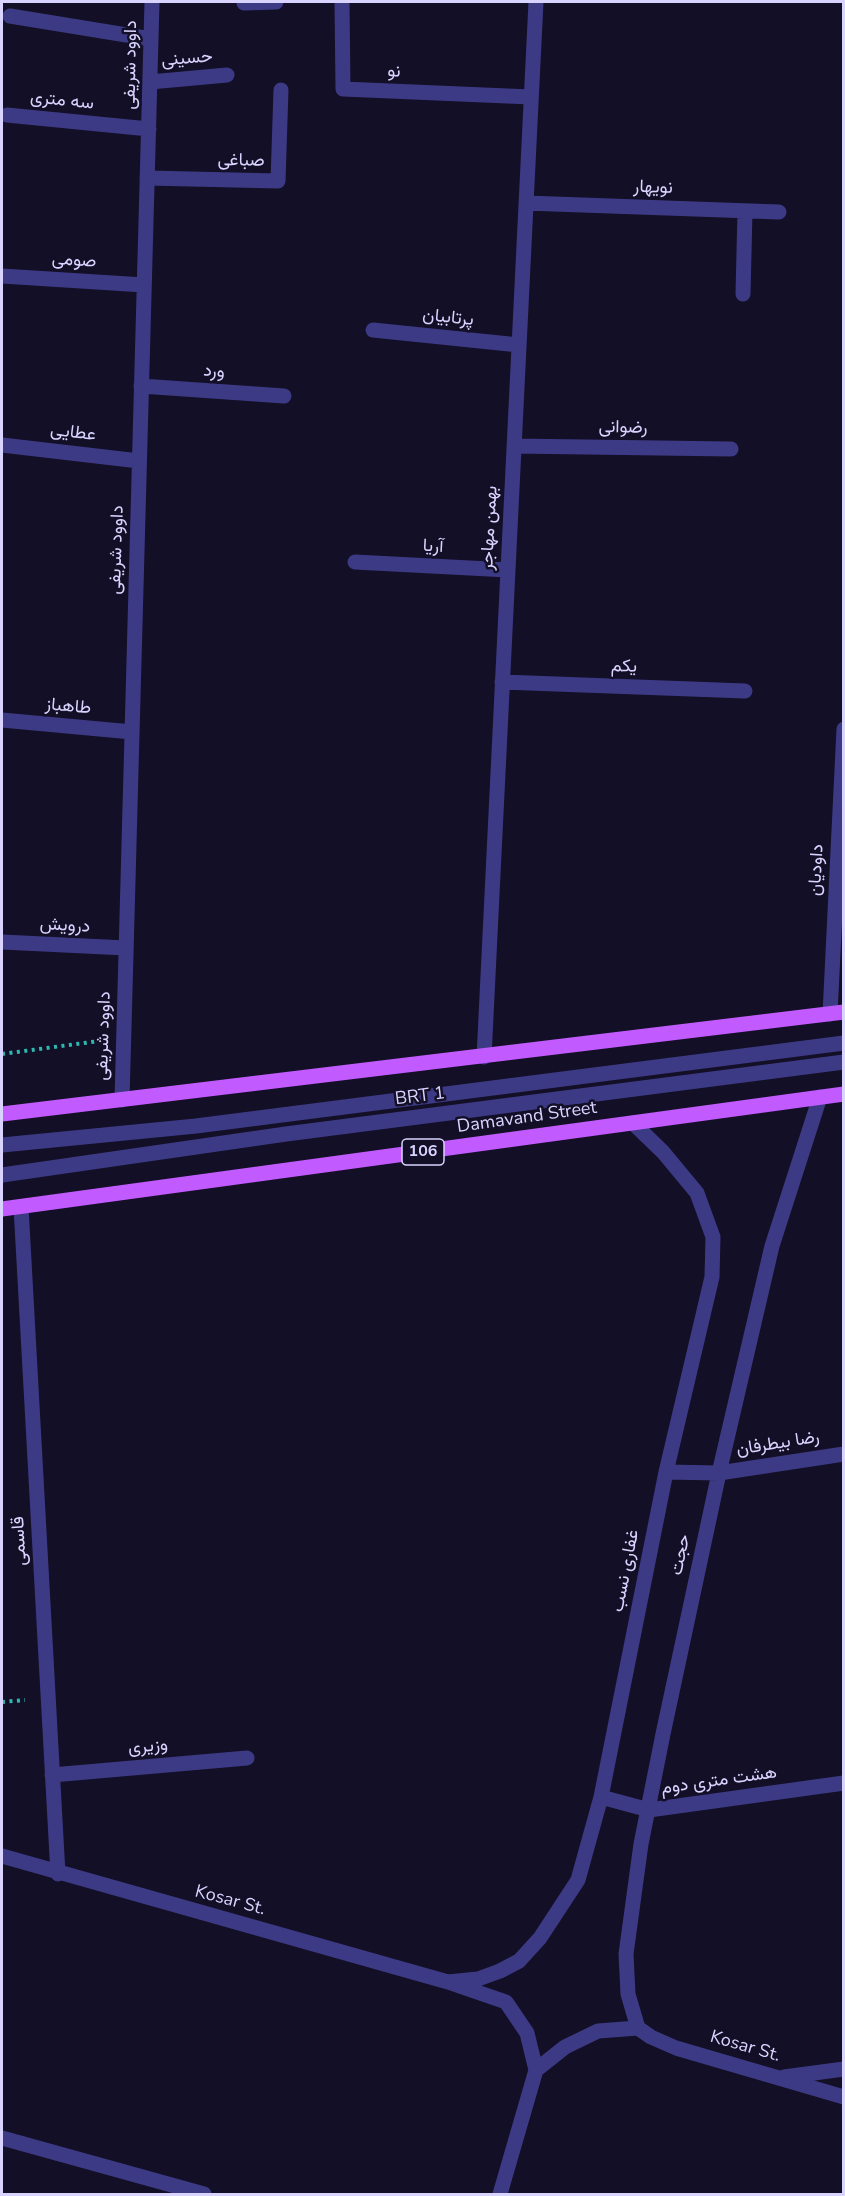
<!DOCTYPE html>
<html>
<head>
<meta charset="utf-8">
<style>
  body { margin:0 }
  #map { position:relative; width:845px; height:2196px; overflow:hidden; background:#130f26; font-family:"Nunito Sans",sans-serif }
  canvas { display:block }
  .frame { position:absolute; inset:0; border:3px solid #d9d4ff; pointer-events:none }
</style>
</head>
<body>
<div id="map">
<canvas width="845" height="2196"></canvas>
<div class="frame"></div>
</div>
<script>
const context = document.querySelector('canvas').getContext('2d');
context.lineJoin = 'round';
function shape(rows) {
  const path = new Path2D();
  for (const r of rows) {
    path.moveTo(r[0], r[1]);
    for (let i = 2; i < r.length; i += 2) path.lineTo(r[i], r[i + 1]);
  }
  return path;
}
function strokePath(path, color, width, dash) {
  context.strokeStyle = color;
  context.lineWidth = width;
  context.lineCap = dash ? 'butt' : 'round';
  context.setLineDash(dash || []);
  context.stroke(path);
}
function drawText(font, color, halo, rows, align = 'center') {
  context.font = font + ' "Nunito Sans",Vazirmatn,sans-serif';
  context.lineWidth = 5;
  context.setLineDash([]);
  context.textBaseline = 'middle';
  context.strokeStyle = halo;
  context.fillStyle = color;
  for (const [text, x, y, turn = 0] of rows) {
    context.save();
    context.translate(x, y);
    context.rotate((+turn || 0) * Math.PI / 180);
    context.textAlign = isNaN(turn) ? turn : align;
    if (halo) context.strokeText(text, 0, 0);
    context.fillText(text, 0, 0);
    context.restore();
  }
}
const path = shape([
  [2,1054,99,1041],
  [2,1702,25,1700]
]);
const minor = shape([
  [342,2,343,89,531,97],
  [244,3,276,2],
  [10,16,151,39],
  [150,82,227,75],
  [7,115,149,129],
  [147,178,278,181,281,90],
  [526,203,779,212],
  [2,276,144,285],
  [743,294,745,211],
  [373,330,519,345],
  [141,386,284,396],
  [2,445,139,461],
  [514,446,731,449],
  [355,562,508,570],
  [502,682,745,691],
  [2,720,132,732],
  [2,942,126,948],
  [830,1014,844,729],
  [484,1057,536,2],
  [122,1100,152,2],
  [2,1145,196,1126,844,1043],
  [2,1175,286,1134,844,1062],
  [21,1207,58,1874],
  [666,1472,719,1473,844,1454],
  [52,1775,247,1758],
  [601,1797,649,1810,844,1783],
  [2,1856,448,1982,506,2002,527,2033,536,2070,565,2047,598,2031,638,2028],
  [448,1982,478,1979,500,1971,519,1961,540,1938,578,1880,601,1797,666,1472,712,1277,713,1237,697,1193,663,1152,633,1123],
  [638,2028,628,1994,626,1954,641,1844,663,1734,719,1473,772,1246,820,1097],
  [638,2028,651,2037,676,2048,844,2097],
  [784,2077,844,2069],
  [2,2138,204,2194],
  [500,2194,536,2070]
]);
const major = shape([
  [2,1114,844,1012],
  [2,1209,844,1094]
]);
const shields = [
  [423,1152,42]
];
const shieldNames = [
  ["106",423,1152]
];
const streetNames = [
  ["حسینی",187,59,-5],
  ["داوود شریفی",131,65,-89],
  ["نو",394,72,2],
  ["سه متری",62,101,6],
  ["صباغی",241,161,1],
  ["نویهار",653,188,2],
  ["صومی",74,261,4],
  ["پرتابیان",448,318,6],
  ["ورد",214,372,4],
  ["رضوانی",623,428,1],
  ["عطایی",73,433,7],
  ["بهمن مهاجر",490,528,-87],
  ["آریا",433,547,3],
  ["داوود شریفی",117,550,-88],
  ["یکم",624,667,2],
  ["طاهباز",68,707,5],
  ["داودیان",817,870,-87],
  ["درویش",65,926,3],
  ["داوود شریفی",104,1036,-88],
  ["BRT 1",420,1097,-7],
  ["Damavand Street",527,1118,-8],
  ["رضا بیطرفان",778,1444,-9],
  ["قاسمی",20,1541,-93],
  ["حجت",681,1555,-78],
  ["غفاری نسب",626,1571,-79],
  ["وزیری",148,1747,-5],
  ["هشت متری دوم",719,1781,-8],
  ["Kosar St.",230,1901,15],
  ["Kosar St.",745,2047,16]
];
strokePath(path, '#2fb8b0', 4, [3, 4.5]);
strokePath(minor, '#3d3a85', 15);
strokePath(major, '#c25bff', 15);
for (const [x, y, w] of shields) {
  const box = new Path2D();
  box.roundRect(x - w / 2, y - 13, w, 26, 4.5);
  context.fillStyle = '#130f26';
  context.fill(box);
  strokePath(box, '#d9d4ff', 1.5);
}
drawText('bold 16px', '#d9d4ff', null, shieldNames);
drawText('18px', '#d9d4ff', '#130f26', streetNames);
</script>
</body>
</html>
